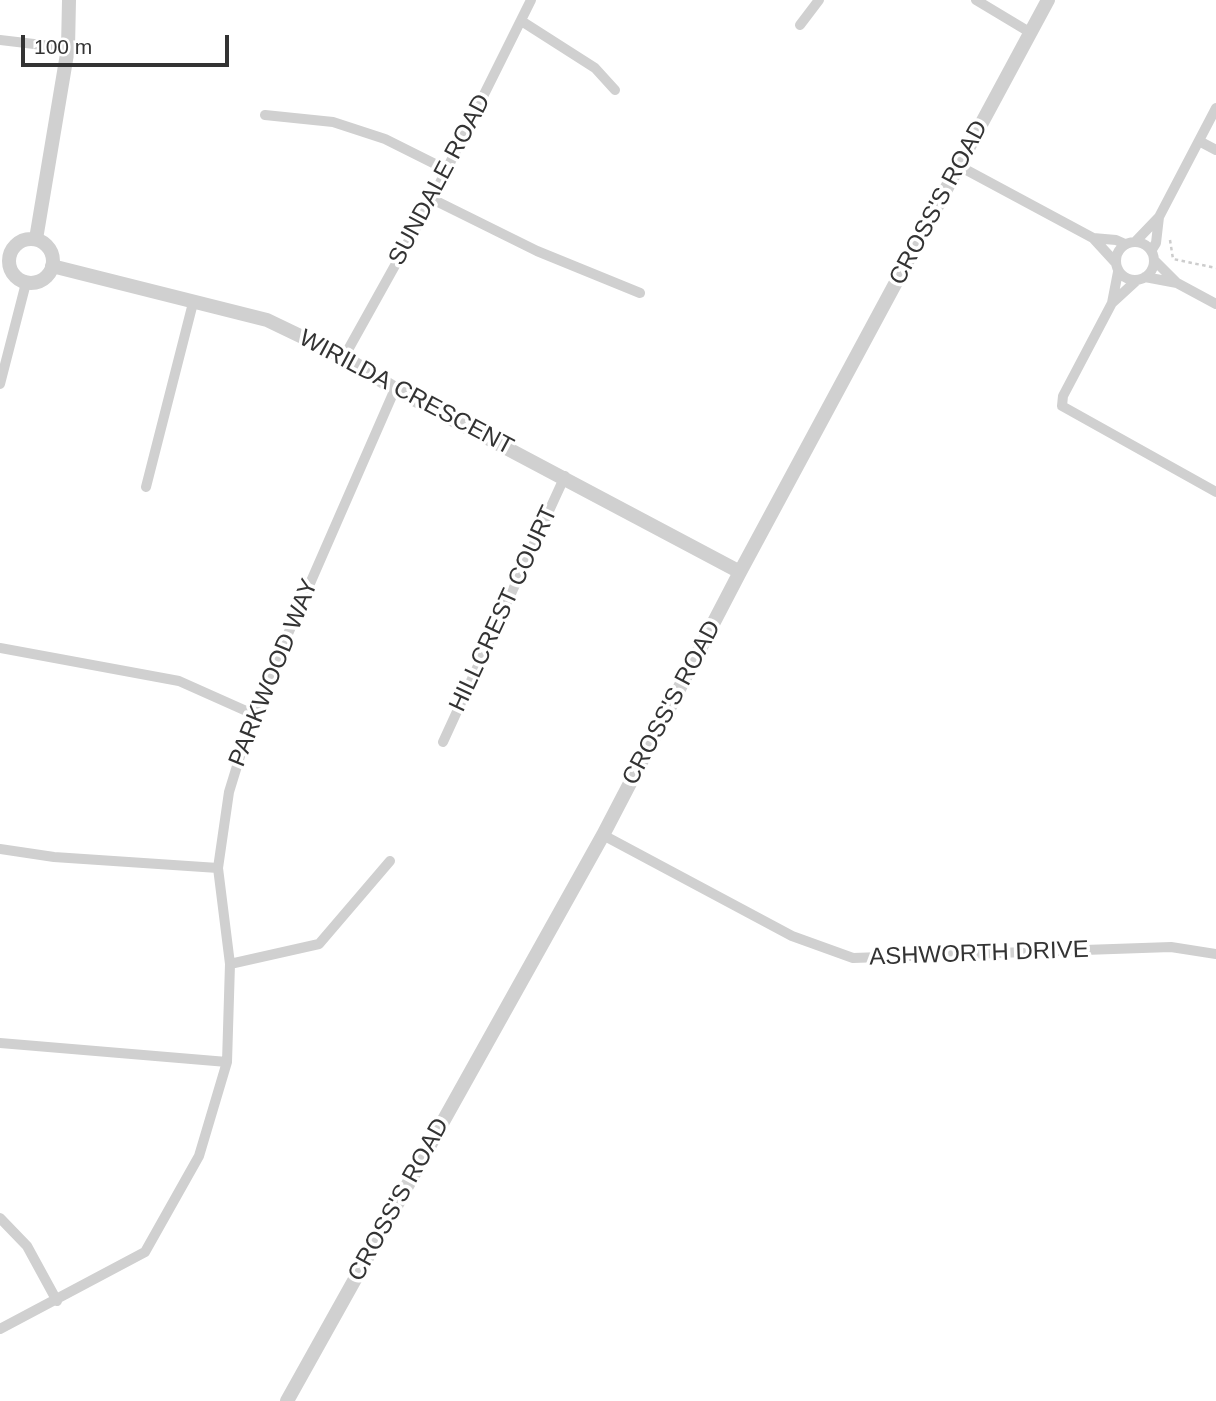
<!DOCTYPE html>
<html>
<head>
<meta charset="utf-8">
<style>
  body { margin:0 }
  #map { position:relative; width:1216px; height:1401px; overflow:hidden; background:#fff; font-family:Helvetica,sans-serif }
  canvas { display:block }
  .scale { position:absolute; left:21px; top:35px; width:208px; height:32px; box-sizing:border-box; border:4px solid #333; border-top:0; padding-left:9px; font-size:21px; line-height:24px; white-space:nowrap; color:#333; -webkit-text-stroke:5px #fff; paint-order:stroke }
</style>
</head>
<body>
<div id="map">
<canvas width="1216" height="1401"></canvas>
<div class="scale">100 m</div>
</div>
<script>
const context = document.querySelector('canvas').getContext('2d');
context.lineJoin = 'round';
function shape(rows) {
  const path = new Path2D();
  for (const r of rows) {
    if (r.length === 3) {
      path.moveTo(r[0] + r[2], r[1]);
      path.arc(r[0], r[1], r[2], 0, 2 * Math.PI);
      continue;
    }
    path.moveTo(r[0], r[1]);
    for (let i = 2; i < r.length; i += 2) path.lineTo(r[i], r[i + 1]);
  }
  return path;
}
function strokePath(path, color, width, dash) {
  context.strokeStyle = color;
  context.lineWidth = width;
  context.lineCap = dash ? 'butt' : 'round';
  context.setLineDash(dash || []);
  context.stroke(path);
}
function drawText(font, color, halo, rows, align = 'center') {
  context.font = font + ' Helvetica,sans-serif';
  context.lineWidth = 7;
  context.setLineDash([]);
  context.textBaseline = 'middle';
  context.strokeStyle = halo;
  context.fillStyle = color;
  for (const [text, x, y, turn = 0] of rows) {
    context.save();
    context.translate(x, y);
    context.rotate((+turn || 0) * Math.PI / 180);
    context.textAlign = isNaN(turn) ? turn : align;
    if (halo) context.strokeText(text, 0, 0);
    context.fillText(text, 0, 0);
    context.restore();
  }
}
const path = shape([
  [1170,240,1173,259,1216,268]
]);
const minor = shape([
  [976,0,1031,33],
  [523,22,595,68,615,90],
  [800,25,819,0],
  [0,40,68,48],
  [265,115,333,122,385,139,447,170],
  [1199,141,1216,150],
  [959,166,1093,238,1115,262],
  [432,199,537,251,640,293],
  [1093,238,1116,240,1125,244],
  [1135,261,19],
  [1135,242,1159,217],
  [1151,251,1156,243,1159,217,1216,108],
  [1154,260,1177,283,1216,304],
  [1145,277,1177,283],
  [1136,281,1112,303,1063,396,1062,406,1216,492],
  [1112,303,1118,272],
  [344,357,432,199,531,0],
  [0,384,26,283],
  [146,487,193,303],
  [0,648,179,681,253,714],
  [443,742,565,476],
  [603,835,792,936,853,958,1171,947,1216,954],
  [0,849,54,857,218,868],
  [230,964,319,944,390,861],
  [0,1043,227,1062],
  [0,1218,27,1246,57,1301],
  [0,1329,145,1252,199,1156,227,1062,230,964,218,868,229,792,253,714,395,389]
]);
const tertiary = shape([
  [31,261,22],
  [36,239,68,48,69,0],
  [52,266,267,320,344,357,395,389,740,572],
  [287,1401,603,835,740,572,1048,0]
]);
const streetNames = [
  ["SUNDALE ROAD",440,180,-62],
  ["CROSS'S ROAD",939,203,-62],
  ["WIRILDA CRESCENT",406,393,28],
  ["HILLCREST COURT",504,609,-65],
  ["PARKWOOD WAY",274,673,-68],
  ["CROSS'S ROAD",672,703,-62],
  ["ASHWORTH DRIVE",979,954,-2],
  ["CROSS'S ROAD",399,1200,-61]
];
strokePath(path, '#cdcdcd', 2.5, [3.5, 3.5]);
strokePath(minor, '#d0d0d0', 10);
strokePath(tertiary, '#d0d0d0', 14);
drawText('24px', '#333', '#fff', streetNames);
</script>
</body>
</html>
